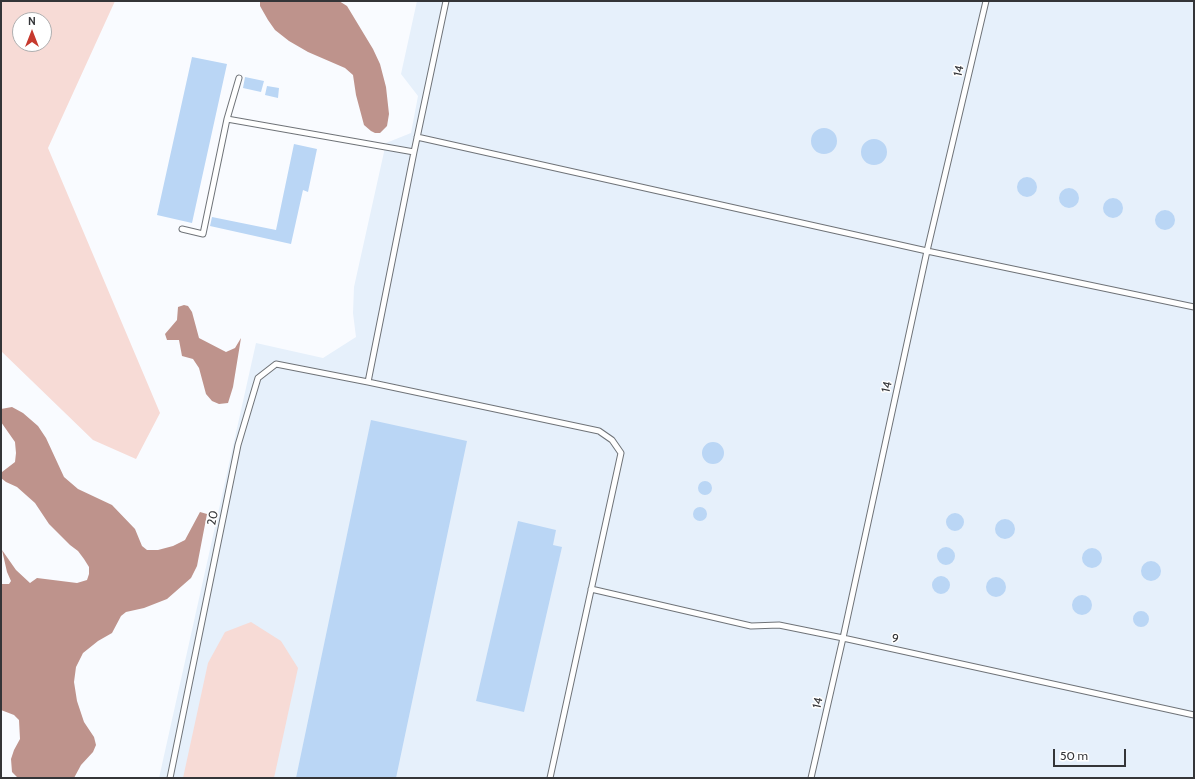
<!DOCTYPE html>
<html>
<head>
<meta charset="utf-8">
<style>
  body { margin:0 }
  #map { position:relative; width:1195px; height:779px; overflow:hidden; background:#f9fbff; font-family:Cabin,sans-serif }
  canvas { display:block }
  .frame { position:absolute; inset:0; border:2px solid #343538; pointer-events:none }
  .north { position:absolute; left:12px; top:12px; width:40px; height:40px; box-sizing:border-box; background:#fff; border:1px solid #aeaeaf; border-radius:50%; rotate:0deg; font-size:11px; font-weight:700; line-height:16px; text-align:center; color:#343538 }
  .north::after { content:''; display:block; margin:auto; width:14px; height:18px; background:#c6392e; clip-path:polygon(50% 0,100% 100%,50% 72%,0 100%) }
  .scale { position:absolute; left:1053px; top:749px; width:73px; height:18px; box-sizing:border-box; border:2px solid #343538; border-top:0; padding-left:5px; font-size:12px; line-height:14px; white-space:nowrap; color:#343538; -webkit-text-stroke:3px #fff; paint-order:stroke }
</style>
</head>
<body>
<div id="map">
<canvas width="1195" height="779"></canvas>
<div class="frame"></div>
<div class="north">N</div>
<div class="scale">50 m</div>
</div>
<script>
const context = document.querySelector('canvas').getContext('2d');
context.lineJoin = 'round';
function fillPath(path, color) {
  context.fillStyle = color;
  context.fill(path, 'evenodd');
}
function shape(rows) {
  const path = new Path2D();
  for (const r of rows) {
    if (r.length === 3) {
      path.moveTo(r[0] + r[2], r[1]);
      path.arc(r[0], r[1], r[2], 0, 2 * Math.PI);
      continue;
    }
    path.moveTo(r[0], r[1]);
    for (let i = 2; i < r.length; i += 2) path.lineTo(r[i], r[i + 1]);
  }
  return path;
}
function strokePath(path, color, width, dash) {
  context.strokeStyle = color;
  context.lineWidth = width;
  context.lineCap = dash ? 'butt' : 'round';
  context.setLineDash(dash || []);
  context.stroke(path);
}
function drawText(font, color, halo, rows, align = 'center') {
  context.font = font + ' Cabin,sans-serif';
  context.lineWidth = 3;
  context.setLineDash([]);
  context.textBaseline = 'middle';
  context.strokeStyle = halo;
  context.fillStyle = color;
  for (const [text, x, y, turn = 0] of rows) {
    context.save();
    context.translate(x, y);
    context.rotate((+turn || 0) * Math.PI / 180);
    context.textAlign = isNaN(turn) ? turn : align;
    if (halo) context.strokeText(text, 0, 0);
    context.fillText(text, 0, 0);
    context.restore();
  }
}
const built = shape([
  [417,1,1194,1,1194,778,159,778,256,343,323,358,356,337,353,313,354,287,386,143,411,133,418,96,401,74]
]);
const green = shape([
  [1,1,115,1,48,148,160,413,136,459,93,440,1,351],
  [20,20,44,20,44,44,20,44],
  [251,622,281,641,298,668,274,778,183,778,208,663,225,632]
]);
const water = shape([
  [260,1,339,1,347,6,373,49,380,64,386,87,389,114,387,126,380,133,375,133,371,131,364,125,356,95,353,75,345,68,308,52,289,41,275,30,268,20,260,6],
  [184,305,188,306,192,312,199,338,226,352,235,348,241,338,233,387,228,403,219,404,212,401,206,394,199,368,193,359,182,356,179,340,167,340,165,334,177,320,178,307],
  [12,407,23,413,38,426,46,438,64,477,78,489,112,505,135,529,142,546,147,550,158,550,173,546,185,540,200,512,207,514,197,566,191,578,167,599,144,608,126,612,121,616,112,633,98,641,83,653,76,667,74,682,77,701,84,722,94,737,96,745,93,752,81,765,74,778,18,778,12,772,11,759,14,750,20,739,19,720,14,715,1,710,1,584,9,584,11,581,7,572,2,550,16,570,30,583,37,578,77,583,87,580,89,574,89,567,84,559,78,551,70,545,49,524,35,503,17,487,6,482,1,478,2,472,15,462,16,453,15,442,1,422,1,409]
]);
const building = shape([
  [192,57,227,64,192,223,157,215],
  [245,77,264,81,261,92,243,88],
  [267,86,279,88,278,98,265,95],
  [824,141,13],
  [874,152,13],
  [294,144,317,149,308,192,303,190,291,244,210,226,212,217,276,230],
  [1027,187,10],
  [1069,198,10],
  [1113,208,10],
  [1165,220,10],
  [371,420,467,441,396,778,296,778],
  [713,453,11],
  [705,488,7],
  [700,514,7],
  [955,522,9],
  [1005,529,10],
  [518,521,556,530,553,545,562,547,524,712,476,701],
  [946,556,9],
  [1092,558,10],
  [1151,571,10],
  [941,585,9],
  [996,587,10],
  [1082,605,10],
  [1141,619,8]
]);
const service = shape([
  [227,119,414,152],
  [417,137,927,251,1194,307],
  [182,229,203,234,227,119,239,78],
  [368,382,414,152,446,1],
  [591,589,751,626,779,625,843,638,1194,715],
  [170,778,238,445,258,378,276,364,368,382,599,431,612,440,621,453,550,778],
  [811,778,843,638,927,251,986,1]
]);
const streetNames = [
  ["14",959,71,-77],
  ["14",887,387,-78],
  ["20",213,518,-78],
  ["9",895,639,12],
  ["14",818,703,-77]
];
fillPath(built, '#e6f0fb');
fillPath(green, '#f7dbd6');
fillPath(water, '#be938c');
fillPath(building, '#bad6f5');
strokePath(service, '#6f7378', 7);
strokePath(service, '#fff', 5);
drawText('12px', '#343538', '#fff', streetNames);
</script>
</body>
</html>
